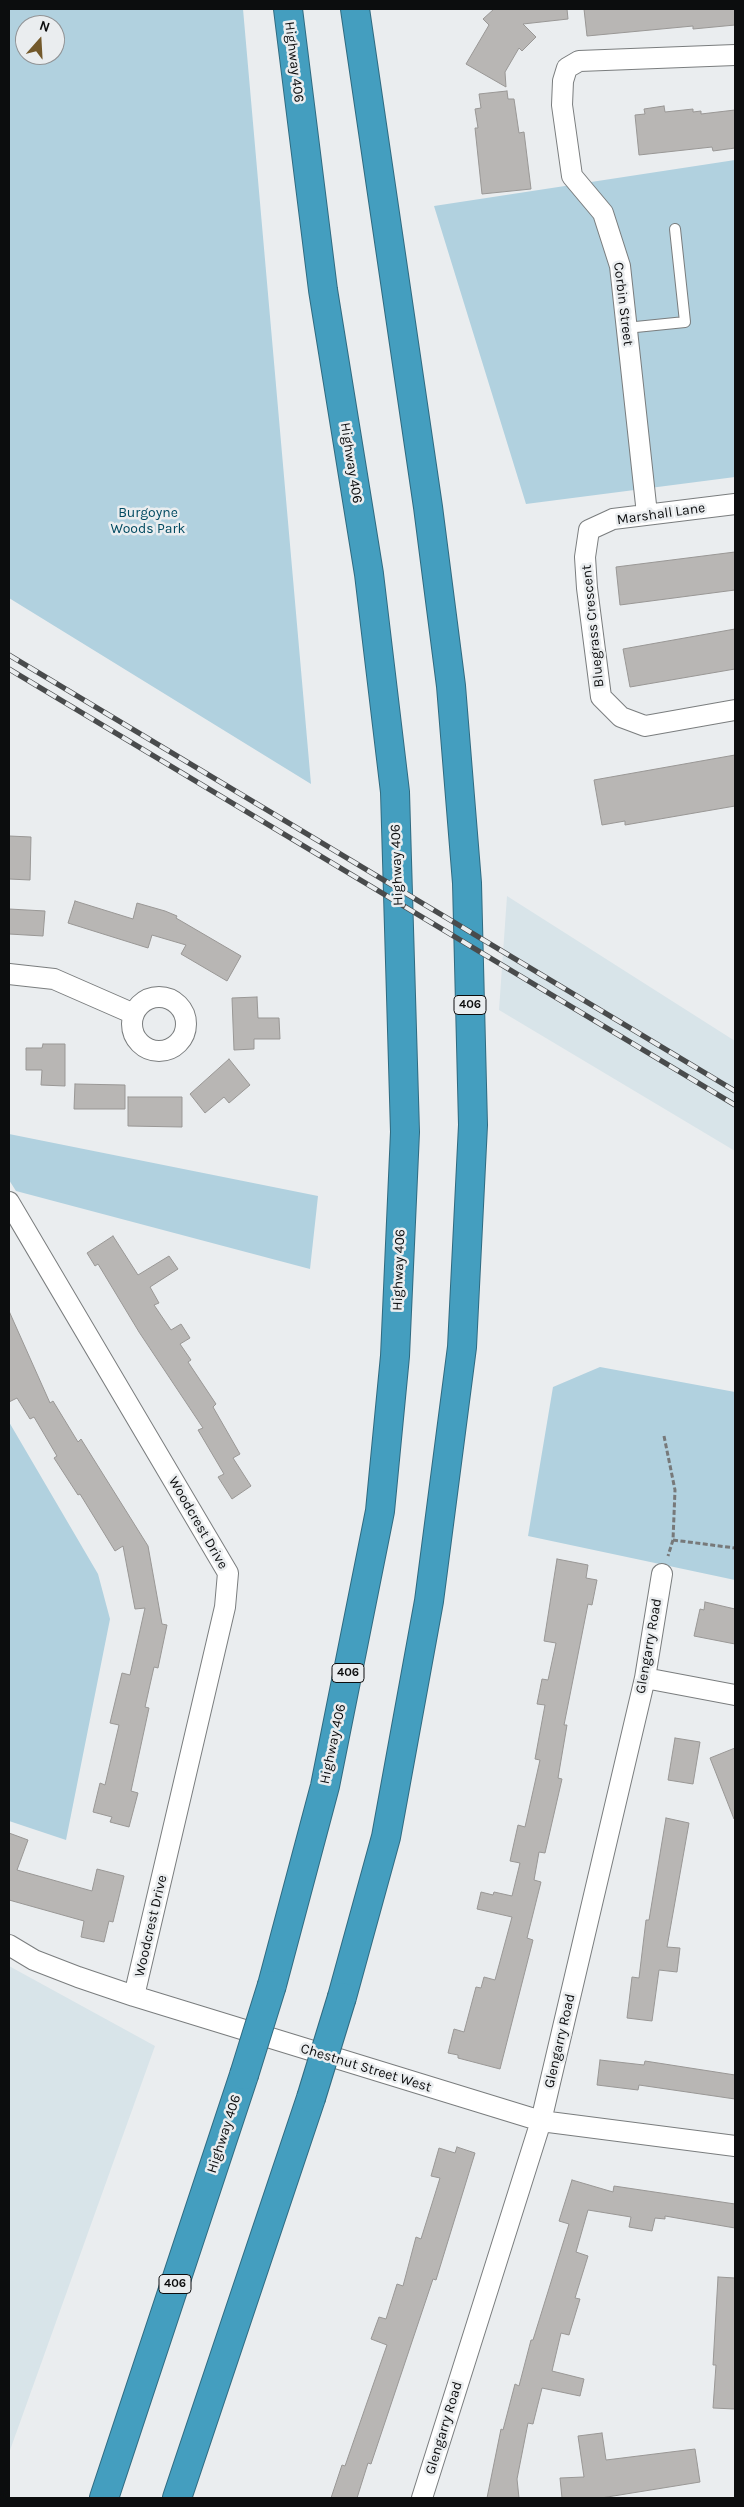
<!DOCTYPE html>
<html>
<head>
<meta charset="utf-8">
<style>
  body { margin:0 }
  #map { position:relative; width:744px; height:2507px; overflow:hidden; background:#eaedef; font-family:Karla,sans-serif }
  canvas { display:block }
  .frame { position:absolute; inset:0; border:10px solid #0c0d0e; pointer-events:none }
  .north { position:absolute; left:15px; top:15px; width:50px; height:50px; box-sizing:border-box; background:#eaedef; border:1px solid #919395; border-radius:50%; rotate:19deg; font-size:14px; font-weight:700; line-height:20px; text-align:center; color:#0c0d0e }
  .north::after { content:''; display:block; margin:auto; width:18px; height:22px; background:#73592b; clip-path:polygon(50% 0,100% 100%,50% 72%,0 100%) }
</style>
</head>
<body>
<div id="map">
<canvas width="744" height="2507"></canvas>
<div class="frame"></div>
<div class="north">N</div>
</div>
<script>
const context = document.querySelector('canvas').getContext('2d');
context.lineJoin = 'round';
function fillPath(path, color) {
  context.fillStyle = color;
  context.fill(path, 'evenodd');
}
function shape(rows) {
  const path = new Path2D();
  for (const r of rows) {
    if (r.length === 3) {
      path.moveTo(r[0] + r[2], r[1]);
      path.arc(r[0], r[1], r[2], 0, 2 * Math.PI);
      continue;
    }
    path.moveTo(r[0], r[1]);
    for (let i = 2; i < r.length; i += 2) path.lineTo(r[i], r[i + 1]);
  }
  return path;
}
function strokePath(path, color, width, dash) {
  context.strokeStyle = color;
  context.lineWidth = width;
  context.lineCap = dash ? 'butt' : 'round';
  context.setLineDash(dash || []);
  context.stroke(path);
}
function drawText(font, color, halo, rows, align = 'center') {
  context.font = font + ' Karla,sans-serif';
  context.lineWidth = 5;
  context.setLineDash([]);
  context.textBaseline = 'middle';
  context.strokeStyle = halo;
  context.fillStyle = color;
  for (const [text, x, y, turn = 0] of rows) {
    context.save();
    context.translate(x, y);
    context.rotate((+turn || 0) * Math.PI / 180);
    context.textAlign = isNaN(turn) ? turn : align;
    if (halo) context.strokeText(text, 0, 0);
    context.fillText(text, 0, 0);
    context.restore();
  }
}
const built = shape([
  [507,896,735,1041,735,1151,499,1010],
  [9,1966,155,2046,9,2453]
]);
const green = shape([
  [9,9,243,9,311,784,9,598],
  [25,25,55,25,55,55,25,55],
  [735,160,735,477,526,504,434,206],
  [9,1134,318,1196,310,1269,16,1191,9,1180],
  [600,1367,735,1392,735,1580,528,1536,553,1387],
  [9,1422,98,1574,110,1619,66,1840,9,1821]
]);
const building = shape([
  [494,9,567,9,568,19,523,24,536,37,522,51,519,48,505,72,506,87,466,64,489,25,483,19,494,9],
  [584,9,735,9,735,25,693,29,693,26,587,36,584,9],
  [507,91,508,99,514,99,519,133,524,132,531,189,482,194,475,128,478,128,475,109,481,108,479,94,507,91],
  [664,106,665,112,693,109,693,112,701,111,701,114,735,110,735,148,713,151,712,147,639,155,635,115,645,114,644,109,664,106],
  [735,552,735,590,620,605,616,567,735,552],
  [735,629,735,669,630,687,623,649,735,629],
  [735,755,735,806,625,825,625,821,602,825,594,780,735,755],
  [9,836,31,837,30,880,9,879,9,836],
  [75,901,133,919,137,903,165,911,177,916,176,918,241,956,227,981,181,954,186,945,152,935,148,948,68,923,75,901],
  [9,909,45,911,43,936,9,934,9,909],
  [257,997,258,1018,279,1018,280,1039,254,1039,254,1049,234,1050,232,998,257,997],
  [43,1044,65,1044,65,1086,41,1085,42,1070,26,1070,26,1048,42,1048,43,1044],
  [229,1059,250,1085,229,1103,224,1097,205,1113,190,1094,229,1059],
  [75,1084,125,1085,125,1109,74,1109,75,1084],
  [128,1097,182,1097,182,1127,128,1126,128,1097],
  [113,1236,138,1275,169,1256,178,1269,150,1287,159,1303,154,1305,171,1330,181,1324,190,1338,180,1344,191,1360,188,1362,216,1404,213,1407,240,1454,233,1458,251,1486,232,1499,218,1477,224,1474,198,1430,203,1428,139,1332,98,1264,95,1266,87,1253,113,1236],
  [9,1311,50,1403,53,1401,78,1442,81,1439,148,1546,162,1624,167,1625,158,1668,154,1667,145,1707,149,1708,131,1791,138,1793,129,1827,110,1822,112,1817,93,1812,100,1783,105,1785,119,1725,110,1723,122,1673,130,1675,145,1608,135,1609,123,1546,115,1551,80,1494,78,1495,54,1458,57,1456,34,1417,30,1419,17,1398,9,1402,9,1311],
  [557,1559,588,1565,586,1578,597,1580,592,1605,588,1604,564,1725,567,1725,558,1778,562,1779,545,1853,539,1852,534,1880,541,1882,527,1938,533,1940,500,2069,458,2058,458,2055,448,2053,454,2029,464,2032,476,1987,481,1988,484,1977,495,1980,512,1917,477,1909,481,1892,493,1895,494,1892,512,1896,520,1863,510,1861,518,1825,525,1827,540,1760,535,1759,545,1705,537,1704,542,1679,548,1680,556,1643,544,1641,557,1559],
  [705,1602,735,1609,735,1644,694,1636,700,1609,704,1610,705,1602],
  [675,1738,700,1742,693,1784,668,1780,675,1738],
  [735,1748,735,1819,734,1819,710,1758,735,1748],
  [666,1818,689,1823,667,1947,680,1948,677,1972,659,1970,652,2021,627,2018,632,1977,639,1978,646,1920,649,1920,666,1818],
  [9,1833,28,1840,17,1870,92,1891,97,1869,124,1876,113,1922,109,1921,104,1942,81,1937,84,1921,9,1900,9,1833],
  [600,2060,644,2065,645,2061,735,2075,735,2099,639,2085,638,2090,597,2085,600,2060],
  [457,2147,475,2153,436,2280,433,2279,371,2464,368,2463,357,2498,331,2498,342,2465,345,2466,387,2345,371,2339,379,2317,386,2319,397,2284,403,2286,416,2237,421,2239,440,2178,431,2176,439,2148,455,2153,457,2147],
  [572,2180,613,2192,614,2186,735,2204,735,2228,665,2216,665,2219,655,2218,652,2231,629,2227,631,2217,588,2210,576,2252,588,2256,575,2298,580,2299,569,2335,561,2333,552,2371,584,2379,580,2396,542,2388,533,2424,528,2423,517,2479,519,2498,487,2498,501,2429,503,2430,515,2384,519,2386,531,2340,533,2340,569,2224,559,2221,572,2180],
  [718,2277,735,2278,735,2409,713,2408,716,2365,713,2365,718,2277],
  [602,2433,606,2460,695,2449,700,2482,601,2498,562,2498,560,2478,584,2477,578,2436,602,2433]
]);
const path = shape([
  [664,1436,675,1490,673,1540,668,1556],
  [673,1540,735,1548]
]);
const lane = shape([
  [626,328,685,322,675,229]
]);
const street = shape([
  [735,504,613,519,589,530,585,557,587,588,601,697,621,717,645,726,735,710],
  [647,514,620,266,603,213,572,176,562,105,563,81,567,68,579,61,735,55],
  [9,974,54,979,134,1014],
  [159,1024,27],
  [9,1202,228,1573,225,1607,134,1996],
  [645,1678,735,1695],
  [9,1945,34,1960,78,1977,134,1996,541,2121,735,2146],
  [422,2498,541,2121,645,1678,662,1574]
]);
const highway = shape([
  [272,1985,325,1786,380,1511,395,1356,405,1132,395,792,369,574,323,290,288,9],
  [342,1997,386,1837,429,1601,462,1347,473,1125,467,883,451,686,428,507,355,9],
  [104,2498,244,2075],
  [177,2498,311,2098]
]);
const rail = shape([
  [9,655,735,1091],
  [9,669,735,1105]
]);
const highwayBridge = shape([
  [244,2075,272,1985],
  [311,2098,342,1997]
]);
const shields = [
  [470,1005,32],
  [348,1673,32],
  [175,2284,32]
];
const shieldNames = [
  ["406",470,1005],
  ["406",348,1673],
  ["406",175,2284]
];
const streetNames = [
  ["Highway 406",294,62,83],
  ["Corbin Street",623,304,83],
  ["Highway 406",351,463,81],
  ["Marshall Lane",661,514,-8],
  ["Bluegrass Crescent",593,626,-96],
  ["Highway 406",397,865,-92],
  ["Highway 406",399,1270,-88],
  ["Woodcrest Drive",198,1523,60],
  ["Glengarry Road",649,1646,-80],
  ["Highway 406",333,1744,-78],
  ["Woodcrest Drive",151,1926,-77],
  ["Glengarry Road",560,2041,-77],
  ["Chestnut Street West",366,2068,17],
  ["Highway 406",224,2134,-72],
  ["Glengarry Road",444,2428,-73]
];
const parkNames = [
  ["Burgoyne",148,513],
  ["Woods Park",148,529]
];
fillPath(built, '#d8e4e9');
fillPath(green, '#b1d1df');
fillPath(building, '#b8b6b4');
strokePath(building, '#999795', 1);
strokePath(lane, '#7a7d7e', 12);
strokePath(street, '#7a7d7e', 22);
strokePath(highway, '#306b81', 30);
strokePath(path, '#77797a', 3, [5, 2.5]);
strokePath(lane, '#fff', 10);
strokePath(street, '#fff', 20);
strokePath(highway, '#449ebf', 28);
strokePath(rail, '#494b4c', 5.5);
strokePath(rail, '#eaedef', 4, [11]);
strokePath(highwayBridge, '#306b81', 30, []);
strokePath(highwayBridge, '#449ebf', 28);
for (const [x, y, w] of shields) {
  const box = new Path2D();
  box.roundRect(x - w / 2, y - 9.5, w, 19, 4);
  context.fillStyle = '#eaedef';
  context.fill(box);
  strokePath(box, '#0c0d0e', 1);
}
drawText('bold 12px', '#0c0d0e', null, shieldNames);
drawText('14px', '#0c0d0e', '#eaedef', streetNames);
drawText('14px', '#004a61', '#eaedef', parkNames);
</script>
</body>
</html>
